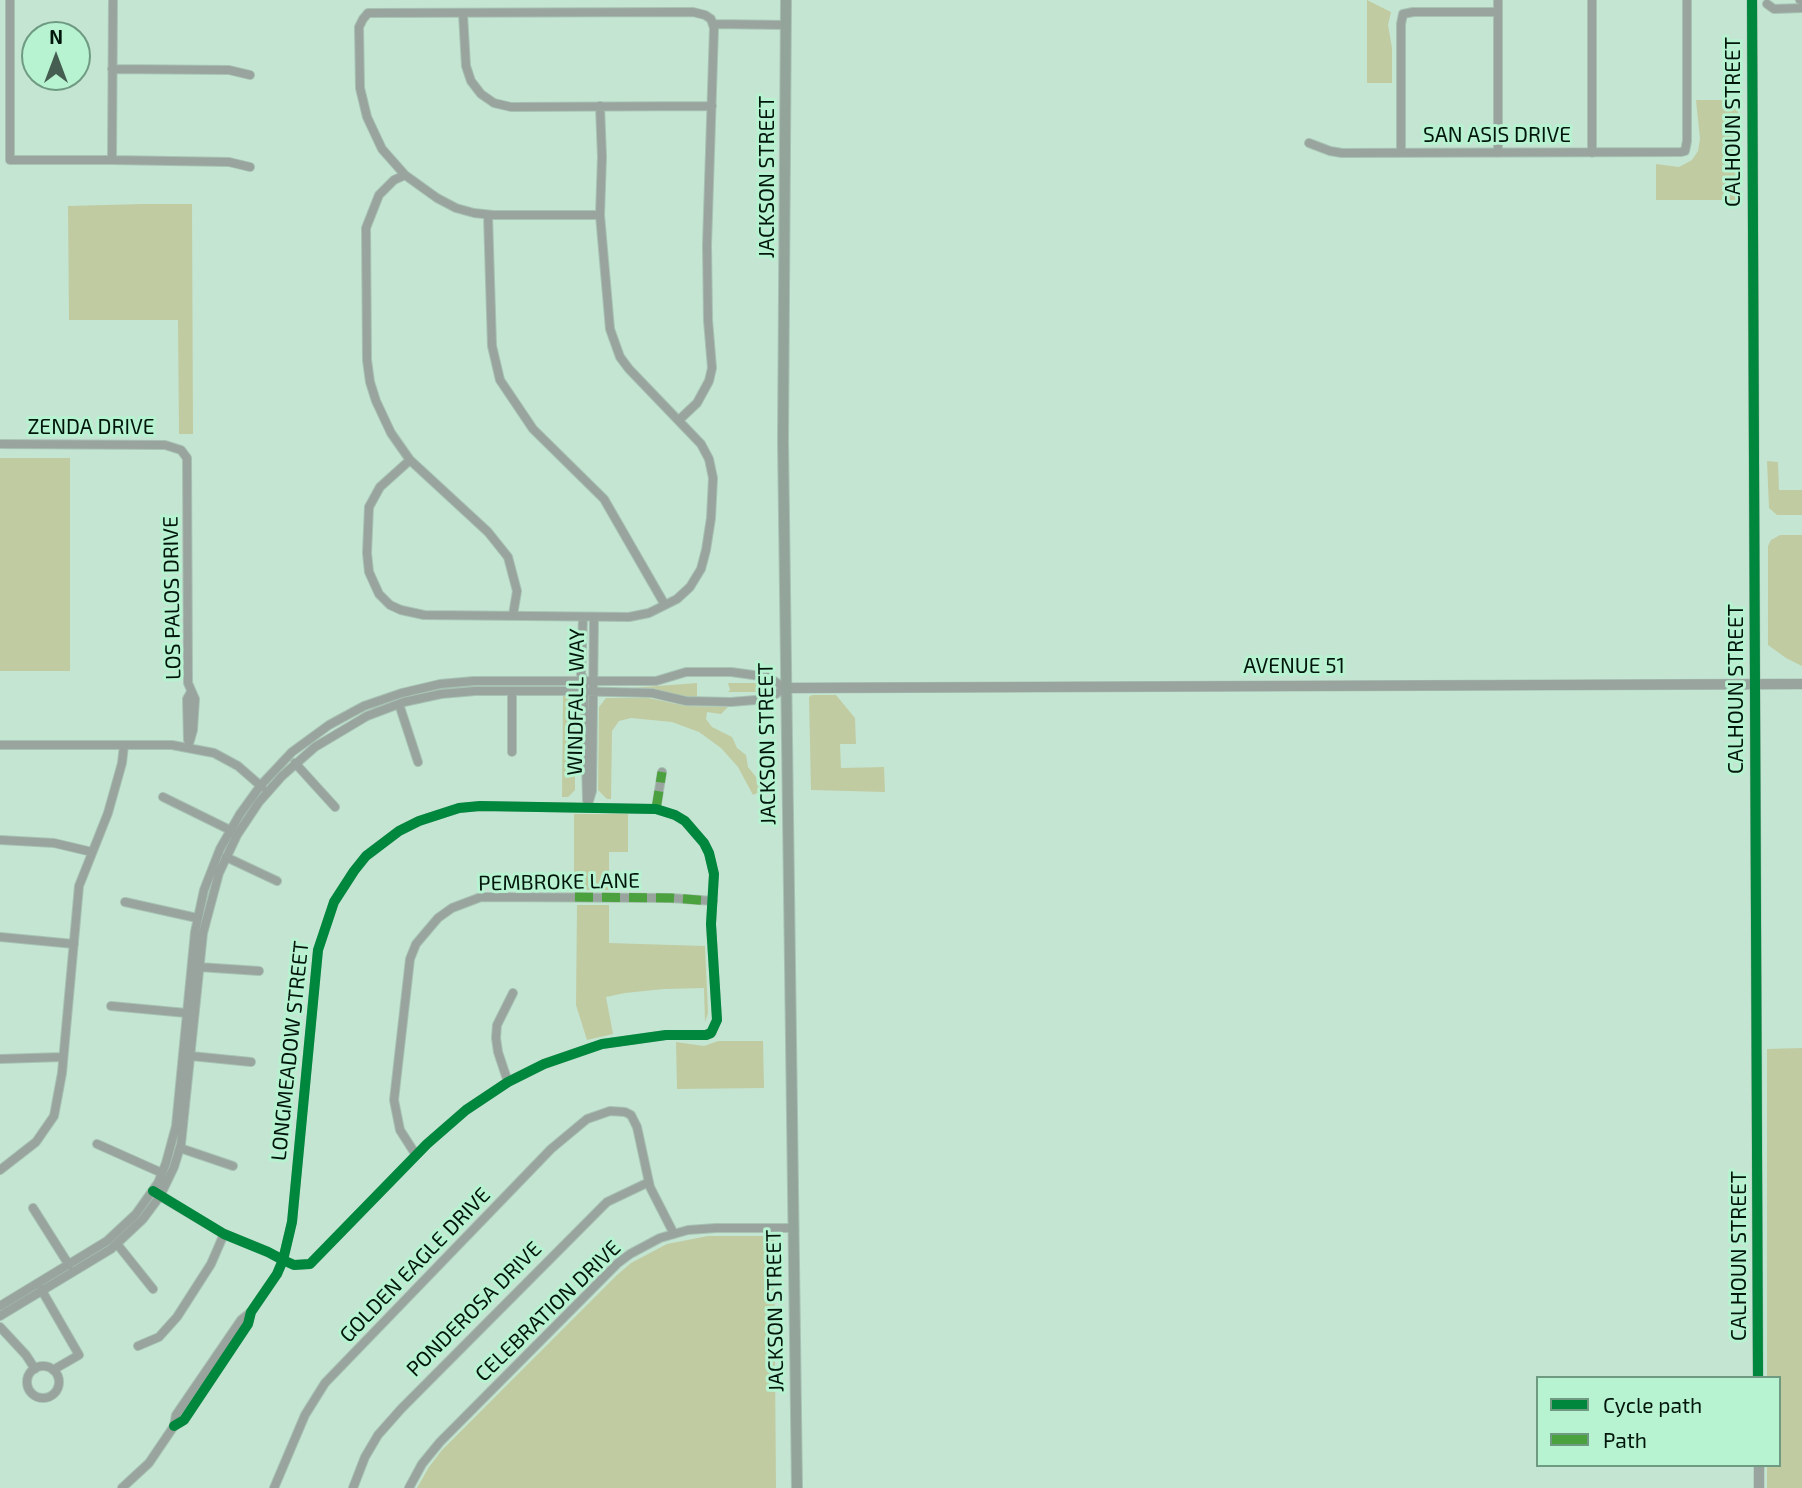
<!DOCTYPE html>
<html>
<head>
<meta charset="utf-8">
<style>
  body { margin:0 }
  #map { position:relative; width:1802px; height:1488px; overflow:hidden; background:#c4e5d2; font-family:"Exo 2",sans-serif }
  canvas { display:block }
  .legend { position:absolute; left:1536px; top:1376px; width:245px; height:91px; box-sizing:border-box; background:#b7f2d1; border:2px solid #6e9a82; margin:0; padding:9px 12px; list-style:none; font-size:21px; color:#01160b }
  .legend li { display:flex; align-items:center; gap:14px; height:35px }
  .legend b { width:35px; border:2px solid #6e9a82 }
  .north { position:absolute; left:21px; top:21px; width:70px; height:70px; box-sizing:border-box; background:#b7f2d1; border:2px solid #6e9a82; border-radius:50%; rotate:0deg; font-size:19px; font-weight:700; line-height:28px; text-align:center; color:#01160b }
  .north::after { content:''; display:block; margin:auto; width:24px; height:32px; background:#455e51; clip-path:polygon(50% 0,100% 100%,50% 72%,0 100%) }
</style>
</head>
<body>
<div id="map">
<canvas width="1802" height="1488"></canvas>
<ul class="legend">
<li><b style="height:9px;background:#00873e"></b>Cycle path</li>
<li><b style="height:9px;background:#4ba13e"></b>Path</li>
</ul>
<div class="north">N</div>
</div>
<script>
const context = document.querySelector('canvas').getContext('2d');
context.lineJoin = 'round';
function fillPath(path, color) {
  context.fillStyle = color;
  context.fill(path, 'evenodd');
}
function shape(rows) {
  const path = new Path2D();
  for (const r of rows) {
    if (r.length === 3) {
      path.moveTo(r[0] + r[2], r[1]);
      path.arc(r[0], r[1], r[2], 0, 2 * Math.PI);
      continue;
    }
    path.moveTo(r[0], r[1]);
    for (let i = 2; i < r.length; i += 2) path.lineTo(r[i], r[i + 1]);
  }
  return path;
}
function strokePath(path, color, width, dash) {
  context.strokeStyle = color;
  context.lineWidth = width;
  context.lineCap = dash ? 'butt' : 'round';
  context.setLineDash(dash || []);
  context.stroke(path);
}
function drawText(font, color, halo, rows, align = 'center') {
  context.font = font + ' "Exo 2",sans-serif';
  context.lineWidth = 6;
  context.setLineDash([]);
  context.textBaseline = 'middle';
  context.strokeStyle = halo;
  context.fillStyle = color;
  for (const [text, x, y, turn = 0] of rows) {
    context.save();
    context.translate(x, y);
    context.rotate((+turn || 0) * Math.PI / 180);
    context.textAlign = isNaN(turn) ? turn : align;
    if (halo) context.strokeText(text, 0, 0);
    context.fillText(text, 0, 0);
    context.restore();
  }
}
const green = shape([
  [1367,0,1391,12,1388,25,1392,48,1392,83,1367,83],
  [1696,100,1738,100,1738,116,1733,130,1733,157,1738,167,1738,200,1656,200,1656,164,1679,167,1692,160,1698,151,1700,139],
  [143,204,192,204,193,434,179,434,178,320,69,320,68,206],
  [0,458,70,458,70,671,0,671],
  [1767,461,1778,462,1779,490,1802,490,1802,515,1777,515,1769,508],
  [1780,535,1802,535,1802,666,1786,658,1768,645,1768,546,1771,540],
  [697,683,697,697,691,698,658,690,631,688],
  [728,683,768,683,770,690,768,692,728,692,730,690],
  [812,695,836,695,855,718,856,744,840,744,841,768,884,767,885,792,811,790,809,697],
  [563,696,568,696,575,704,575,790,568,797,562,797],
  [606,698,649,698,686,706,728,707,721,714,707,712,706,719,712,727,732,737,737,748,746,755,748,767,756,777,757,785,765,789,753,795,738,767,721,748,699,732,672,722,631,718,619,721,612,731,611,799,607,799,598,790,599,707],
  [574,814,628,814,628,852,609,852,609,890,574,890],
  [577,905,609,905,609,943,705,946,708,1013,705,1022,704,988,664,989,625,993,606,997,613,1034,587,1040,576,1005],
  [718,1041,763,1041,764,1088,677,1089,676,1042,704,1046],
  [1802,1048,1802,1488,1767,1488,1767,1465,1779,1465,1779,1378,1767,1378,1767,1049],
  [708,1236,774,1236,776,1488,417,1488,429,1467,442,1450,617,1275,631,1263,667,1244]
]);
const minor = shape([
  [10,0,10,160,112,160,113,0],
  [1498,0,1498,153],
  [1800,0,1802,1],
  [1767,4,1774,9,1802,8],
  [463,14,466,66,471,81,481,94,494,103,511,107,712,106],
  [713,24,786,25],
  [112,69,229,70,250,75],
  [1309,143,1330,151,1342,153,1681,152,1685,151,1687,141,1687,0],
  [1401,153,1401,24,1403,14,1413,12,1498,12],
  [1592,153,1592,0],
  [112,160,229,162,250,167],
  [405,175,394,180,379,195,366,228,367,360,370,382,376,401,391,433,410,460,488,532,508,557,517,591,513,615],
  [488,215,492,346,500,380,533,429,604,499,665,605],
  [600,215,493,215,474,213,456,208,437,198,405,175,382,149,367,117,360,88,359,27,363,19,368,13,693,12,705,15,711,19,714,28,707,245,708,320,712,368,709,381,697,403,679,420],
  [0,444,165,445,181,450,187,458,188,683,195,699,193,730,188,747],
  [410,460,380,487,369,507,367,553,369,572,379,594,390,605,401,610,424,615,629,617,649,613,677,599,690,587,701,569,706,550,711,518,713,478,709,459,701,444,629,369,620,357,610,329,600,215,602,157,600,106],
  [583,617,581,674,584,681,587,800],
  [399,704,418,762],
  [188,740,187,699,191,692],
  [0,745,124,745],
  [512,752,512,691],
  [295,763,335,807],
  [163,797,230,830],
  [587,807,592,791,594,617],
  [656,809,662,772],
  [0,840,54,843,92,852],
  [226,857,277,881],
  [125,902,197,918],
  [0,937,74,944],
  [199,967,259,971],
  [111,1006,186,1013],
  [191,1056,251,1062],
  [0,1059,63,1057],
  [508,1082,498,1052,496,1038,497,1025,513,993],
  [97,1144,162,1173],
  [180,1148,233,1166],
  [416,1155,400,1130,394,1100,410,959,416,944,438,918,452,908,481,897,671,898,713,901],
  [0,1170,36,1142,54,1116,62,1073,79,886,108,813,122,763,124,745,172,745,214,753,238,766,262,787],
  [155,1193,224,1234,268,1252,283,1260,294,1265,310,1264,427,1144,466,1110,508,1082,544,1064,602,1044,666,1035,706,1035,711,1033,717,1020,711,924,714,874,709,853,704,843,685,821,675,815,656,809,480,806,459,808,419,821,399,831,366,856,354,871,334,902,318,950,292,1222,283,1260,277,1274,251,1312,248,1324,184,1420,174,1426],
  [33,1208,69,1265],
  [117,1244,153,1289],
  [41,1289,79,1355,53,1370],
  [0,1306,107,1241,136,1214,158,1183,166,1163,176,1126,195,932,204,890,220,849,240,814,261,785,292,752,329,725,364,706,402,693,440,684,474,681,656,681,686,672,731,672,768,677,785,688,768,699,731,702,686,701,652,693,568,691,475,691,441,694,404,702,367,716,315,747,282,776,259,802,237,835,219,873,203,933,181,1144,174,1167,160,1196,143,1219,111,1249,0,1316],
  [0,1327,26,1355,35,1369],
  [138,1346,159,1337,177,1317,211,1264,224,1234],
  [43,1382,16],
  [122,1488,149,1463,174,1426,176,1415,241,1320,251,1312],
  [274,1488,305,1415,325,1383,551,1149,587,1119,610,1111,625,1112,631,1115,637,1127,650,1187,674,1234],
  [353,1488,365,1457,378,1435,401,1409,607,1202,649,1182],
  [409,1488,422,1464,440,1442,618,1263,630,1254,660,1238,688,1230,716,1228,793,1228]
]);
const tertiary = shape([
  [1752,0,1758,1378],
  [785,688,1802,684],
  [1759,1465,1759,1488]
]);
const secondary = shape([
  [786,0,783,441,797,1488]
]);
const quiet = shape([
  [656,809,662,772],
  [575,897,671,898,713,901]
]);
const cycleway = shape([
  [1752,0,1758,1378],
  [153,1191,224,1234,268,1252,283,1260,294,1265,310,1264,427,1144,466,1110,508,1082,544,1064,602,1044,666,1035,706,1035,711,1033,717,1020,711,924,714,874,709,853,704,843,685,821,675,815,656,809,480,806,459,808,419,821,399,831,366,856,354,871,334,902,318,950,292,1222,283,1260,277,1274,251,1312,248,1324,184,1420,174,1426]
]);
const streetNames = [
  ["CALHOUN STREET",1733,122,-90],
  ["SAN ASIS DRIVE",1497,135],
  ["JACKSON STREET",767,177,-90],
  ["ZENDA DRIVE",91,427],
  ["LOS PALOS DRIVE",172,598,-91],
  ["AVENUE 51",1294,666],
  ["CALHOUN STREET",1736,689,-90],
  ["WINDFALL WAY",576,702,-89],
  ["JACKSON STREET",767,744,-91],
  ["PEMBROKE LANE",559,882,-1],
  ["LONGMEADOW STREET",290,1051,-84],
  ["CALHOUN STREET",1739,1256,-90],
  ["GOLDEN EAGLE DRIVE",415,1265,-46],
  ["PONDEROSA DRIVE",474,1309,-45],
  ["CELEBRATION DRIVE",548,1311,-44],
  ["JACKSON STREET",775,1311,-91]
];
fillPath(green, '#c1cba2');
strokePath(minor, '#a7c1b3', 10);
strokePath(tertiary, '#a7c1b3', 11);
strokePath(secondary, '#a7c1b3', 12);
strokePath(minor, '#98a49d', 8);
strokePath(tertiary, '#98a49d', 10);
strokePath(secondary, '#93a49a', 10);
strokePath(quiet, '#4ba13e', 9, [18, 9]);
strokePath(cycleway, '#00873e', 10);
drawText('21px', '#01160b', '#b7f2d1', streetNames);
</script>
</body>
</html>
